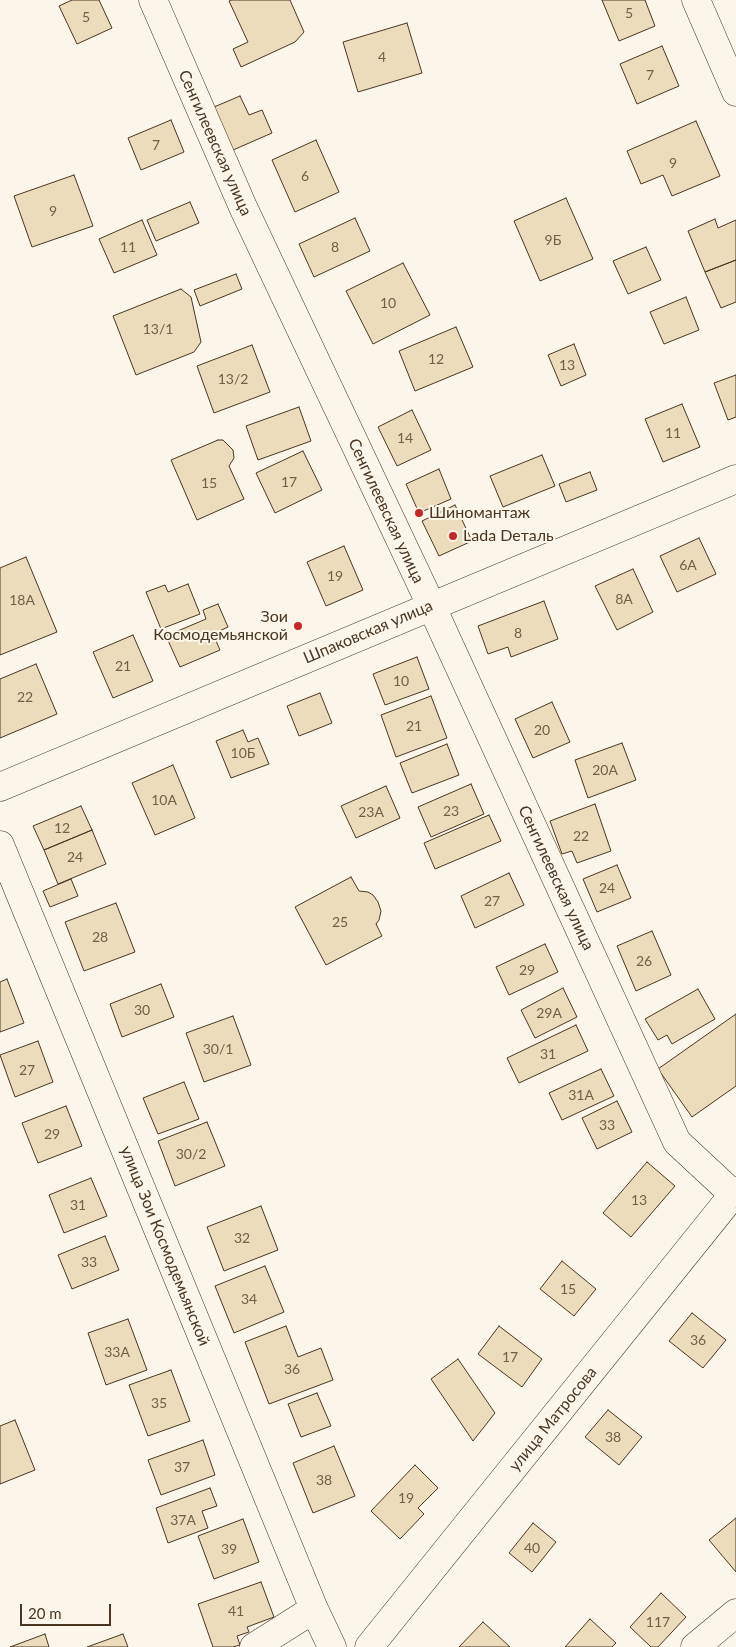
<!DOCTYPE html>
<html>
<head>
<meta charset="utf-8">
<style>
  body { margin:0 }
  #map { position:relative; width:736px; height:1647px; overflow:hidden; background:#fbf6e9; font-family:Lato,sans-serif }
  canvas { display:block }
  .scale { position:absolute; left:20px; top:1604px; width:91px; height:22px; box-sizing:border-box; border:2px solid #4a3520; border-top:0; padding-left:6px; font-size:15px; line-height:18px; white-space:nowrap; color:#4a3520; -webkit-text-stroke:4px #fbf6e9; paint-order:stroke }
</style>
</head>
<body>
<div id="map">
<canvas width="736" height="1647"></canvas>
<div class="scale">20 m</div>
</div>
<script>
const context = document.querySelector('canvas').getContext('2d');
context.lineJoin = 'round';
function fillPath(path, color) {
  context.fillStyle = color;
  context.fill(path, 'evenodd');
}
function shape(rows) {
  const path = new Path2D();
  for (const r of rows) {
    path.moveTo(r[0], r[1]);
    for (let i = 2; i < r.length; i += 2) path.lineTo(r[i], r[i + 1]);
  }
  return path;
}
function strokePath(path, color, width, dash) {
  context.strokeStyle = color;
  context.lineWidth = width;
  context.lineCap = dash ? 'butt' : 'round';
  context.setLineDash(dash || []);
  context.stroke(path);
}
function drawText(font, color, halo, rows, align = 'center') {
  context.font = font + ' Lato,sans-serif';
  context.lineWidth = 4;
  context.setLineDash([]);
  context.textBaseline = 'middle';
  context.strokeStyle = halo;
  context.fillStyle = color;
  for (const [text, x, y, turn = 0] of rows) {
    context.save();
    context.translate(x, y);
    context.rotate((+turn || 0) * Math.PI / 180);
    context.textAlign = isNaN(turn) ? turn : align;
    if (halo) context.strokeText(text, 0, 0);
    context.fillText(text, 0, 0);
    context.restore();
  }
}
const building = shape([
  [72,0,99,0,112,28,77,44,59,6,72,0],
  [231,0,290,0,304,32,295,42,241,67,233,49,248,42,229,1,231,0],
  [602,0,645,0,655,26,619,41,602,0],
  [407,23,422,73,358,92,343,42,407,23],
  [662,46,679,86,637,104,620,64,662,46],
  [240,96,249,115,262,110,272,133,233,150,214,107,240,96],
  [171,120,184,152,141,170,128,138,171,120],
  [696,121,720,176,672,196,663,175,641,184,627,151,696,121],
  [316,140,339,192,295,212,272,160,316,140],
  [74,175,93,226,32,247,14,196,74,175],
  [566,198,593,259,540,281,514,221,566,198],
  [190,202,199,223,156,241,147,220,190,202],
  [355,218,370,251,314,277,299,244,355,218],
  [715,219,718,228,736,220,736,260,705,272,688,231,715,219],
  [142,220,157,255,114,273,99,239,142,220],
  [646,247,661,280,628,294,613,261,646,247],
  [736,260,736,302,721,308,705,272,736,260],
  [403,263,430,315,373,344,346,291,403,263],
  [236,274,242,289,200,306,194,290,236,274],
  [181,289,191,297,201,342,194,352,136,375,113,316,181,289],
  [686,297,699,330,664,344,650,312,686,297],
  [456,327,473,367,415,391,399,351,456,327],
  [574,344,586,375,561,386,548,355,574,344],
  [252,345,270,392,214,413,197,366,252,345],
  [736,375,736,417,728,420,714,383,736,375],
  [682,404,700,447,663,462,645,419,682,404],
  [299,407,311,441,258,460,246,426,299,407],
  [412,410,431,450,397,466,378,427,412,410],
  [218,440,223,440,233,450,234,458,229,466,244,499,197,520,171,460,218,440],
  [303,451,322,490,275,513,256,473,303,451],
  [542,455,555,486,503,507,490,476,542,455],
  [439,469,451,499,419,513,406,484,439,469],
  [590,472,597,490,566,502,559,484,590,472],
  [455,505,472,541,439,556,422,521,455,505],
  [699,538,716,574,677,592,660,556,699,538],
  [344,546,363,590,326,606,307,562,344,546],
  [26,557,57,632,0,655,0,568,26,557],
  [633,569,653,612,617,630,595,586,633,569],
  [188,584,200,614,161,629,146,592,165,585,168,592,188,584],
  [544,601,558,639,511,657,508,647,488,654,478,626,544,601],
  [218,604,228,627,213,634,220,650,180,667,166,636,206,619,203,610,218,604],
  [133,635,153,681,113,698,93,652,133,635],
  [417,657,429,689,385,705,373,674,417,657],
  [36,664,57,714,0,738,0,679,36,664],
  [320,693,332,723,299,736,287,706,320,693],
  [431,696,447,738,396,757,381,715,431,696],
  [552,702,570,742,533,758,515,719,552,702],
  [243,730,248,742,258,738,269,764,231,778,216,741,243,730],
  [622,743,636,780,588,798,575,760,622,743],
  [447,744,459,775,412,793,400,763,447,744],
  [173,765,195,818,155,835,132,783,173,765],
  [471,784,484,814,431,837,418,807,471,784],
  [386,786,400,818,356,838,341,806,386,786],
  [595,804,611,851,577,863,572,851,562,854,550,821,595,804],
  [81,806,92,830,44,850,33,826,81,806],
  [489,815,501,841,435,869,424,843,489,815],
  [92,830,106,864,58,884,44,850,92,830],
  [617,865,631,898,597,912,583,879,617,865],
  [509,873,524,905,475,928,461,896,509,873],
  [351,877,359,891,368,892,373,895,378,902,381,911,379,920,376,924,382,936,326,965,295,907,351,877],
  [71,879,78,896,50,907,43,891,71,879],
  [116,903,135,952,84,971,65,922,116,903],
  [652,931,671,975,636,991,617,946,652,931],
  [545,944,558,972,509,995,496,967,545,944],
  [7,979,24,1023,0,1032,0,982,7,979],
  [161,984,174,1017,122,1037,110,1004,161,984],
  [563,988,577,1017,535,1038,521,1010,563,988],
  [698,989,715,1019,672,1044,667,1035,658,1040,645,1019,698,989],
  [736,1014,736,1086,692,1117,658,1069,736,1014],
  [233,1016,251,1065,204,1082,186,1033,233,1016],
  [576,1025,588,1051,519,1083,507,1058,576,1025],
  [38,1041,53,1082,15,1097,0,1055,38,1041],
  [601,1069,614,1096,562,1120,549,1093,601,1069],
  [184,1082,199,1119,158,1134,143,1098,184,1082],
  [617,1101,632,1132,597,1149,582,1118,617,1101],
  [66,1106,82,1146,38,1163,22,1123,66,1106],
  [207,1122,225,1166,175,1186,158,1141,207,1122],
  [647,1162,675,1186,631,1237,603,1213,647,1162],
  [91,1178,107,1216,64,1233,49,1195,91,1178],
  [261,1206,278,1250,224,1271,207,1227,261,1206],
  [105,1236,119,1270,72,1289,58,1255,105,1236],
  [562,1261,596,1289,574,1316,540,1289,562,1261],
  [265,1266,284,1312,234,1333,215,1286,265,1266],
  [692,1313,726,1340,703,1368,669,1341,692,1313],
  [128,1319,147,1370,106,1385,88,1333,128,1319],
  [286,1326,298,1357,321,1348,333,1380,269,1404,245,1342,286,1326],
  [499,1326,542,1359,522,1387,478,1354,499,1326],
  [458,1359,495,1413,473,1441,431,1379,458,1359],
  [171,1370,190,1421,148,1436,129,1385,171,1370],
  [317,1393,331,1426,301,1437,288,1404,317,1393],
  [608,1410,642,1437,619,1465,585,1437,608,1410],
  [15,1420,35,1470,0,1484,0,1426,15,1420],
  [203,1440,215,1475,161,1495,148,1460,203,1440],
  [334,1446,355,1496,313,1513,293,1463,334,1446],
  [415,1465,438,1488,418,1508,424,1514,400,1539,371,1511,415,1465],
  [210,1488,217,1506,202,1511,208,1528,168,1543,156,1508,210,1488],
  [736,1518,736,1572,709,1540,736,1518],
  [243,1519,259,1562,214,1579,198,1536,243,1519],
  [533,1523,556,1542,532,1572,509,1553,533,1523],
  [261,1582,274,1617,247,1627,249,1632,237,1636,240,1645,233,1647,213,1647,198,1604,261,1582],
  [661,1593,686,1617,658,1647,651,1647,630,1627,661,1593],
  [590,1619,616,1643,612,1647,565,1647,590,1619],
  [483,1622,510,1647,459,1647,483,1622],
  [45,1634,49,1647,10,1647,45,1634],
  [123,1634,128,1647,87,1647,123,1634]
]);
const street = shape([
  [153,0,243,207,431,605,677,1142,733,1194],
  [696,0,736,92],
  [0,845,314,1609,332,1647],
  [254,1647,314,1609],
  [369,1647,736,1191],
  [695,1647,736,1613]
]);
const secondary = shape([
  [0,787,736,479]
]);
const markers = [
  [419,513,5,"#c62828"],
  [453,536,5,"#c62828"],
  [298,626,5,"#c62828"]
];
const numberNames = [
  ["5",629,13],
  ["5",86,17],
  ["4",382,57],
  ["7",650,75],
  ["7",156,145],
  ["9",673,163],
  ["6",305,176],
  ["9",53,211],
  ["9Б",553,240],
  ["11",128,247],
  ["8",335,247],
  ["10",388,303],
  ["13/1",158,329],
  ["12",436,359],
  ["13",567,365],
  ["13/2",233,379],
  ["11",673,433],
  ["14",405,438],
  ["17",289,482],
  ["15",209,483],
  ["6А",688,565],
  ["19",335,576],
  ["8А",624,599],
  ["18А",22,600],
  ["8",518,633],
  ["21",123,666],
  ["10",401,681],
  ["22",25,697],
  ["21",414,726],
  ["20",542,730],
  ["10Б",243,753],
  ["20А",605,770],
  ["10А",164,800],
  ["23",451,811],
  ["23А",371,812],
  ["12",62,828],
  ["22",581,836],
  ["24",75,857],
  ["24",607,888],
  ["27",492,901],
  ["25",340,922],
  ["28",100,937],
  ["26",644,961],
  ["29",527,970],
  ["30",142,1010],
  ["29А",549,1013],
  ["30/1",218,1049],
  ["31",548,1054],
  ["27",27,1070],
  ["31А",581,1095],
  ["33",607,1125],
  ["29",52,1134],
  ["30/2",191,1154],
  ["13",639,1200],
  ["31",78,1205],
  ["32",242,1238],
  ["33",89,1262],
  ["15",568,1289],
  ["34",249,1299],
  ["36",698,1340],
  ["33А",117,1352],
  ["17",510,1357],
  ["36",292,1369],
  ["35",159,1403],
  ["38",613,1437],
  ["37",182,1467],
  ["38",324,1480],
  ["19",406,1498],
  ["37А",183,1520],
  ["40",532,1548],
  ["39",229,1549],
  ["41",236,1611],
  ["117",658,1622]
];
const streetNames = [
  ["Сенгилеевская улица",215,143,66],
  ["Сенгилеевская улица",386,511,65],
  ["Шпаковская улица",368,632,-23],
  ["Сенгилеевская улица",556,878,65],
  ["улица Зои Космодемьянской",165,1246,68],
  ["улица Матросова",553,1419,-51]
];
const poiNames = [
  ["Шиномантаж",429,513],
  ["Lada Dеталь",463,536],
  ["Зои",288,617,"right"],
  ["Космодемьянской",288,635,"right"]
];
fillPath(building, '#ecdcbc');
strokePath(building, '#4a3520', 1);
strokePath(street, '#4a3520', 29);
strokePath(secondary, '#4a3520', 29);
strokePath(street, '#fbf6e9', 28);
strokePath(secondary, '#fbf6e9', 28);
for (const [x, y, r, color] of markers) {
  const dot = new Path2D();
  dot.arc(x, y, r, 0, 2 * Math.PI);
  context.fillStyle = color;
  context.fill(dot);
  strokePath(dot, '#fbf6e9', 2);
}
drawText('14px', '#725f47', null, numberNames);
drawText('16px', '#4a3520', '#fbf6e9', streetNames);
drawText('16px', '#4a3520', '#fbf6e9', poiNames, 'left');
</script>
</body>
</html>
